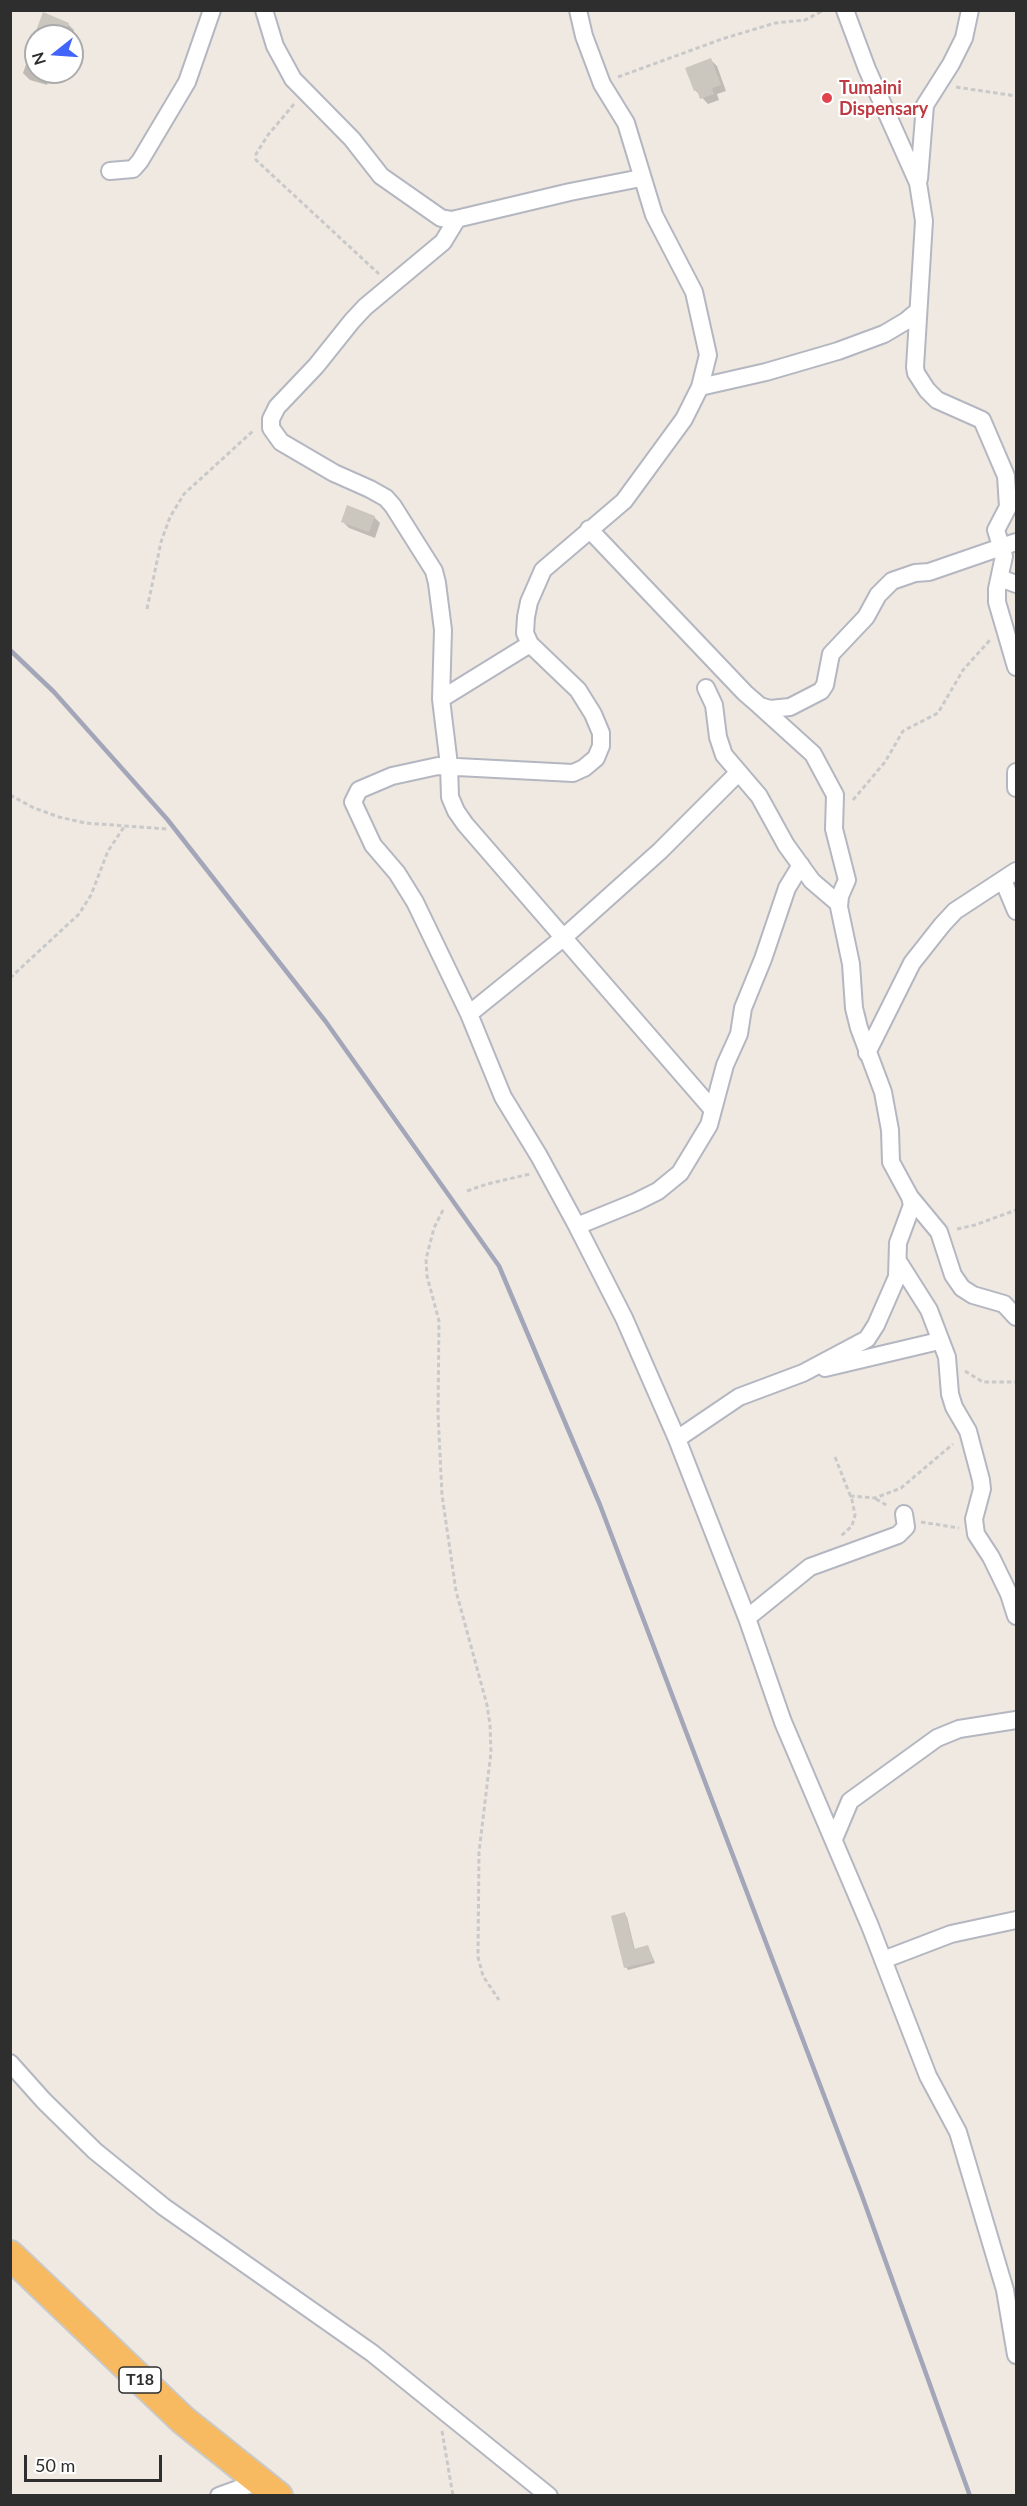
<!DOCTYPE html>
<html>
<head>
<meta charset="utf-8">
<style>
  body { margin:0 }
  #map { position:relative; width:1027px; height:2506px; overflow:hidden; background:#efe9e1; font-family:Lato,sans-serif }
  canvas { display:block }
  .frame { position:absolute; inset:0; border:12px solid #2e2e2e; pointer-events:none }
  .north { position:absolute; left:24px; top:24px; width:60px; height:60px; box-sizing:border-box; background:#fff; border:2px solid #ababab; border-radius:50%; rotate:253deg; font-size:16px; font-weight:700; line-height:24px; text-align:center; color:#2e2e2e }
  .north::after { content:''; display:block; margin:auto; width:21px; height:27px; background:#4264fb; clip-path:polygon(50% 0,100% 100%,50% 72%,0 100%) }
  .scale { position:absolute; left:24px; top:2455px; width:138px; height:27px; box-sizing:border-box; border:3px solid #2e2e2e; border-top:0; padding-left:8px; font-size:18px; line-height:21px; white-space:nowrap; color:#2e2e2e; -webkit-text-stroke:4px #fff; paint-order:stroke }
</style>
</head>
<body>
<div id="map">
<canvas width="1027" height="2506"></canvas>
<div class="frame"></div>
<div class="north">N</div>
<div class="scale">50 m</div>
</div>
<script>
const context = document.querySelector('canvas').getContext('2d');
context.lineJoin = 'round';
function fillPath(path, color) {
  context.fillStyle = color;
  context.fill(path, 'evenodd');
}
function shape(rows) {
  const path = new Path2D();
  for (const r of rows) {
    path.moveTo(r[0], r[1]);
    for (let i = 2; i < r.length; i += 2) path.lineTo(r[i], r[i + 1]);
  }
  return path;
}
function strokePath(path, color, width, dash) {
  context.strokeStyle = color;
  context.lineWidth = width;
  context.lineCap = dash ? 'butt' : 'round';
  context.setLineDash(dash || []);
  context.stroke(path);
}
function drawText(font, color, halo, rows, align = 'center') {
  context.font = font + ' Lato,sans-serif';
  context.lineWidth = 4.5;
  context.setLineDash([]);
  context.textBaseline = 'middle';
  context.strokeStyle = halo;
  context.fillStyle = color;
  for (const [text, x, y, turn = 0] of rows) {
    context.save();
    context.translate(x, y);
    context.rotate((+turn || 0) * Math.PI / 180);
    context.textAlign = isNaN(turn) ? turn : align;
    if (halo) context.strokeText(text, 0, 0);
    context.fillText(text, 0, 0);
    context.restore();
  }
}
const shadow = shape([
  [43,14,68,24,74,30,72,36,36,36,36,72,51,72,47,85,30,80,23,73],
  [710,59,717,66,726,91,717,94,719,100,708,104,695,90],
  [374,517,380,523,375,538,349,528,343,522],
  [624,1914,627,1917,635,1950,648,1946,655,1963,628,1970,626,1967]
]);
const building = shape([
  [43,12,69,23,63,36,34,36],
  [711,58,721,85,712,88,714,94,700,99,697,90,694,91,685,68],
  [347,505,375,516,369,532,341,522],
  [625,1912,634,1949,648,1945,653,1961,624,1968,611,1916]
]);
const path = shape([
  [618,77,722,39,775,23,805,20,824,10],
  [956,87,1016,96],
  [294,104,268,135,256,154,256,160,379,274],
  [147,609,161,542,170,517,184,494,254,430],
  [10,795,34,808,59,817,85,823,167,829],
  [853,800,885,762,903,731,938,713,963,670,990,640],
  [10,978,79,914,91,895,108,851,124,827],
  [467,1191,487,1184,530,1174],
  [443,1210,434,1228,426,1259,427,1276,439,1321,438,1414,442,1495,456,1591,487,1705,490,1725,491,1752,479,1852,478,1957,483,1976,499,2000],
  [957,1229,975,1225,1016,1210],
  [965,1371,983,1382,1016,1382],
  [835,1457,852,1500,855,1515,852,1526,841,1536],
  [850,1496,875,1498,901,1488,953,1444],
  [876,1499,888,1506],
  [921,1522,959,1528],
  [442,2431,453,2496]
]);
const minor = shape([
  [264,10,275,46,293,79,352,139,381,176,441,218,452,220,570,192,641,178],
  [845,10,867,69,918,183,924,221,915,367,916,373,927,390,937,400,982,420,1006,476,1008,507,996,530,1004,556,997,589,997,602,1016,667],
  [110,171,133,169,140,161,187,82,212,10],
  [919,179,925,105,951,64,964,38,970,10],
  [457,219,443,242,365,307,352,321,316,366,277,407,271,419,271,428,281,442,334,473,370,489,386,498,393,506,434,571,437,583,443,630,441,699,449,765,450,797,456,811,465,824,713,1110],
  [700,387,766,372,838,351,884,334,906,321,918,311],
  [589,529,745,693,760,706,770,709,790,707,821,691,825,685,831,654,866,617,878,595,892,581,915,573,929,572,1016,542],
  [1000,578,1016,584],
  [530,644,578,690,593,714,601,733,601,746,596,758,584,768,573,773,438,766,392,776,359,790,353,802,373,845,397,873,415,902,469,1014,503,1097,539,1156,577,1226,624,1318,677,1439,747,1618,783,1722,870,1926,928,2076,958,2132,1005,2290,1016,2355],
  [706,688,714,705,718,737,724,755,759,796,786,845,812,881,839,904],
  [441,699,530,644,525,633,526,617,529,602,543,570,624,501,684,419,700,387,708,355,694,292,654,215,626,123,602,84,584,36,578,10],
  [1016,772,1016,788],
  [1003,880,1016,911],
  [469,1014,563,938,660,851,738,773],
  [867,1053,912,963,942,925,955,911,1016,871],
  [910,1197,939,1232,953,1275,962,1288,973,1295,1004,1304,1016,1317],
  [577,1226,636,1202,658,1191,680,1173,709,1125,725,1065,739,1034,743,1008,763,959,787,888,801,865],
  [898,1261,929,1310,947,1357,950,1394,954,1407,968,1431,981,1480,982,1489,974,1519,976,1534,991,1557,1009,1594,1016,1616],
  [825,1368,939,1341],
  [677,1439,739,1397,803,1373,867,1339,876,1325,897,1277,898,1243,912,1205,910,1197,891,1162,890,1130,883,1092,859,1028,854,1008,851,964,839,907,840,896,847,880,834,829,835,795,813,754,760,706],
  [747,1618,810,1567,898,1535,906,1527,904,1514],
  [834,1839,850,1801,937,1738,959,1729,1016,1720],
  [883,1960,951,1934,1016,1920],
  [10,2063,44,2101,95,2151,164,2207,372,2353,549,2496],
  [219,2496,260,2481]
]);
const trunk = shape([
  [10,2255,183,2420,278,2496]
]);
const rail = shape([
  [10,650,54,692,167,819,326,1022,499,1266,600,1505,861,2193,970,2496]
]);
const markers = [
  [827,98,6,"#e0444e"]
];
const shields = [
  [140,2380,42]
];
const shieldNames = [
  ["T18",140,2380]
];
const healthNames = [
  ["Tumaini",839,88],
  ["Dispensary",839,109]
];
fillPath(shadow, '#0003');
fillPath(building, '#cbc7bf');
strokePath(minor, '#b4b7c1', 20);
strokePath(trunk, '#c9c9c9', 32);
strokePath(path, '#c9c9c9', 3, [4.5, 3]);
strokePath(minor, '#fff', 16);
strokePath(trunk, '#f8ba60', 28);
strokePath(rail, '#a3a6b8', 4.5);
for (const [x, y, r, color] of markers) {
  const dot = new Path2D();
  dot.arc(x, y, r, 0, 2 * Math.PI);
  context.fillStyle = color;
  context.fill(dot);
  strokePath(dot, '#fff', 2);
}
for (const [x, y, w] of shields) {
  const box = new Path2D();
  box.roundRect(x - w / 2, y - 13, w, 26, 4.5);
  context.fillStyle = '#fff';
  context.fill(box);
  strokePath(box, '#2e2e2e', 1.5);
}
drawText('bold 16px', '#2e2e2e', null, shieldNames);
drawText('bold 18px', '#be3a42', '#fff', healthNames, 'left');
</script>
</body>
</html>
